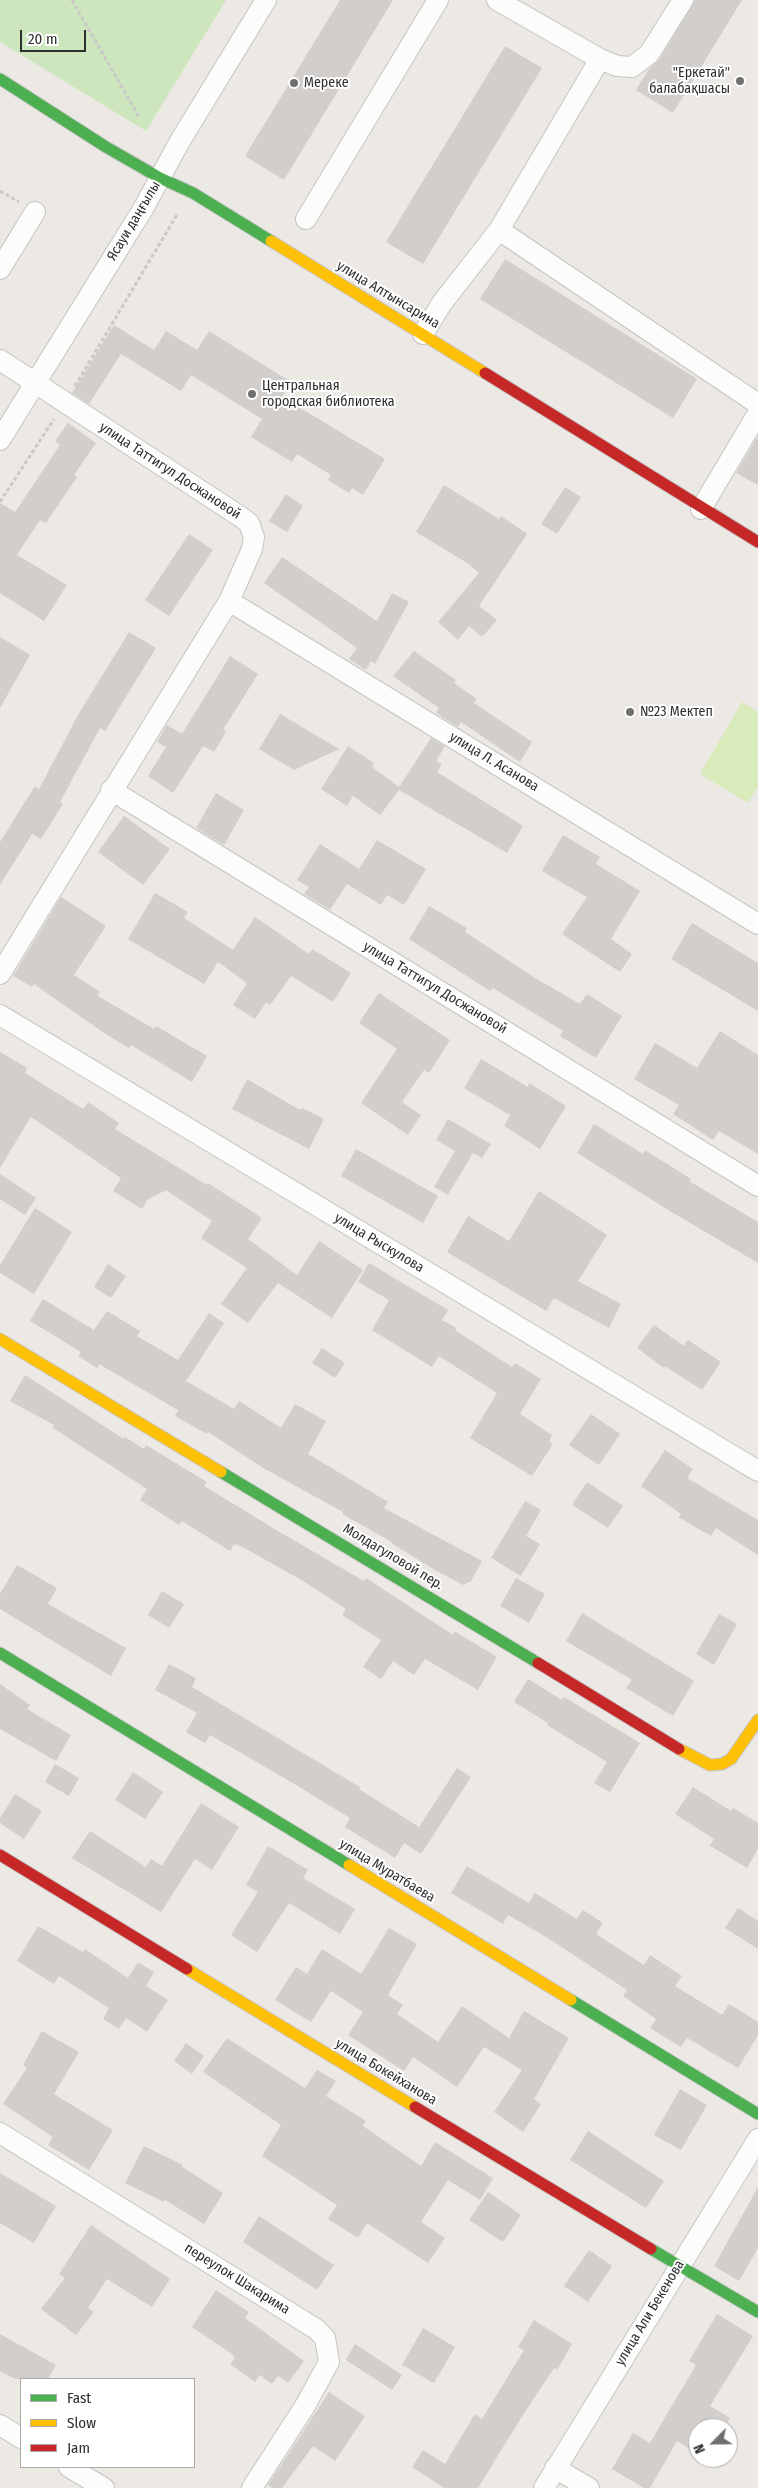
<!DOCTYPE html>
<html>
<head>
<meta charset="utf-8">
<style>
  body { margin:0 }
  #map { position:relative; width:758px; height:2488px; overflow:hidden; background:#ece8e4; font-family:"Fira Sans Condensed",sans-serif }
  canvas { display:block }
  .legend { position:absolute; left:20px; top:2378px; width:175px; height:90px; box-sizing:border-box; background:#fff; border:1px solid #ababab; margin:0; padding:6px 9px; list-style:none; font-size:15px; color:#2e2e2e }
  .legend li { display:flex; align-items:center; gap:10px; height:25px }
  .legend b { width:25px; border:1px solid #ababab }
  .north { position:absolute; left:688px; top:2418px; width:50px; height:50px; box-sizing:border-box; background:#fff; border:1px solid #ababab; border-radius:50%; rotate:247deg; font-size:14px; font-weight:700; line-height:20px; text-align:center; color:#2e2e2e }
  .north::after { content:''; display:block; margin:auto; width:18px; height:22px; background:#706f6e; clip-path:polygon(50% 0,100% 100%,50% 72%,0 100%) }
  .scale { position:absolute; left:20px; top:30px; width:66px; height:22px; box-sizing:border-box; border:2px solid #2e2e2e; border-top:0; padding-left:6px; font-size:15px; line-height:18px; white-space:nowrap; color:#2e2e2e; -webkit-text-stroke:4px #fff; paint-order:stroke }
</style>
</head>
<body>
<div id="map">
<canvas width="758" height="2488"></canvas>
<ul class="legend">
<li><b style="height:6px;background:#4caf50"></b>Fast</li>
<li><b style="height:6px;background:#ffc107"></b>Slow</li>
<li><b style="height:6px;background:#c62828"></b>Jam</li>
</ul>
<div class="north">N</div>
<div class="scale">20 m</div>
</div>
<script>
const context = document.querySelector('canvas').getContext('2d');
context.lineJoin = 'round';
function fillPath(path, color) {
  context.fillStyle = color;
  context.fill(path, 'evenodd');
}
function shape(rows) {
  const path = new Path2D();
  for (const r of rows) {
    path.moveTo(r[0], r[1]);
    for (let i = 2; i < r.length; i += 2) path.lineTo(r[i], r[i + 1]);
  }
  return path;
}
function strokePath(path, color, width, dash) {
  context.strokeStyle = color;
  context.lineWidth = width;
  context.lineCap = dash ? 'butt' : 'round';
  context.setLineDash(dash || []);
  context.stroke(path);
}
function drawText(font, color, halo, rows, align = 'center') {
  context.font = font + ' "Fira Sans Condensed",sans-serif';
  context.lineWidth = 4;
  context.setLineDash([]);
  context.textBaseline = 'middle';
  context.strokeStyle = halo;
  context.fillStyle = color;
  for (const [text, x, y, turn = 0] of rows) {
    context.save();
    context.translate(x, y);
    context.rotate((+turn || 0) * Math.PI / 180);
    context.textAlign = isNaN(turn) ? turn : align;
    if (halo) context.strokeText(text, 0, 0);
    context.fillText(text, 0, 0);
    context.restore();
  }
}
const green = shape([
  [0,0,226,0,146,131,0,42]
]);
const pitch = shape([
  [742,702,758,712,758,786,748,803,700,774]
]);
const building = shape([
  [340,0,393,0,284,180,245,156],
  [695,0,742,0,673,113,636,90,649,69,659,60],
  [505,46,542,68,423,264,386,242],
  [505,259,697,379,673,418,480,299],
  [114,325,154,350,166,331,197,350,209,331,291,382,282,397,385,459,363,495,352,488,349,493,328,480,331,475,297,454,292,462,251,437,262,419,191,375,181,391,121,354,89,404,72,393],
  [68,423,96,443,74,475,77,477,46,523,40,520,17,555,67,585,44,621,0,593,0,503,15,512,60,445,55,441],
  [758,436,758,485,736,473],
  [444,485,499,519,501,516,527,534,479,606,497,620,482,637,469,626,458,640,438,622,479,573,469,564,416,532],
  [565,487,581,497,557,534,541,524],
  [286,494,303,506,287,532,269,521],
  [189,534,213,550,169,616,145,600],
  [282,557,377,621,392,593,409,602,375,664,371,661,366,670,349,659,357,648,264,583],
  [129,632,156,648,105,731,100,728,60,802,63,804,41,839,32,834,0,885,0,842,35,786,39,789,78,715],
  [0,637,30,655,0,708],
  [414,651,456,680,454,683,477,699,474,703,532,742,520,762,461,722,458,727,436,713,439,708,393,676],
  [230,656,258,674,223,730,226,732,214,752,203,746,173,793,148,776,166,747,157,742,167,725,182,734],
  [280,714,339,749,294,770,259,749],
  [431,738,445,746,436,761,442,764,437,772,523,826,507,853,399,790,380,815,353,796,347,806,321,789,348,746,374,763,372,767,399,787],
  [216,793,244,810,224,845,196,828],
  [124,816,170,849,143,885,98,852],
  [563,835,600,857,596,864,640,891,611,939,632,954,620,972,562,934,587,897,542,871],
  [377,840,426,869,404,905,387,895,381,905,347,884,330,910,304,894,309,887,297,880,320,844,359,869],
  [155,893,188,912,184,918,233,950,255,917,309,954,312,949,351,973,333,1002,291,976,270,1005,266,1002,255,1019,233,1005,247,983,218,962,204,984,128,939],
  [61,897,106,926,74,975,100,992,98,996,154,1029,156,1026,207,1056,192,1082,131,1045,129,1048,104,1033,34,984,32,987,13,976],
  [429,906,467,928,465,932,535,978,580,1004,587,994,622,1016,596,1058,560,1036,563,1031,493,988,490,991,409,939],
  [692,923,758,963,758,1011,671,959],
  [379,993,450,1040,429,1073,424,1070,402,1102,421,1115,408,1135,361,1103,397,1049,359,1023],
  [720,1031,758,1055,758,1154,719,1131,713,1140,673,1114,679,1105,634,1079,655,1043,697,1068],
  [0,1052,27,1068,25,1073,83,1109,88,1102,119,1123,115,1129,207,1185,208,1183,262,1218,248,1239,297,1275,319,1241,363,1270,332,1318,278,1283,248,1323,221,1304,247,1268,201,1238,212,1221,166,1190,147,1200,142,1209,113,1191,121,1178,31,1117,0,1168],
  [481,1059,528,1087,529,1083,566,1106,540,1149,504,1126,510,1115,464,1088],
  [247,1079,300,1110,302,1108,324,1119,309,1149,232,1109],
  [448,1119,491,1144,482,1158,473,1153,448,1195,434,1187,455,1151,436,1140],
  [594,1124,643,1154,645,1150,691,1179,689,1181,758,1222,758,1263,670,1211,577,1153],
  [356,1149,438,1196,423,1223,341,1176],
  [0,1174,36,1198,25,1215,0,1199],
  [539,1191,607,1235,578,1281,621,1304,609,1328,554,1298,546,1311,447,1252,468,1216,509,1241],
  [35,1208,72,1232,34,1294,0,1273,0,1265],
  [369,1263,448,1310,442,1320,456,1328,455,1330,512,1367,515,1363,541,1379,520,1414,552,1435,549,1442,553,1444,532,1476,470,1438,497,1393,439,1356,432,1367,372,1330,389,1300,358,1282],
  [108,1264,126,1276,111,1298,94,1287],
  [43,1299,94,1330,107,1311,140,1331,137,1336,178,1360,209,1313,224,1323,186,1381,234,1409,239,1401,281,1428,295,1404,326,1421,308,1454,388,1502,384,1508,482,1561,471,1581,463,1585,435,1570,391,1543,392,1542,342,1514,343,1512,265,1469,208,1432,207,1434,175,1416,178,1410,99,1364,97,1368,78,1356,81,1352,30,1321],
  [654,1325,684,1346,688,1340,721,1362,702,1390,665,1366,664,1368,637,1348],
  [322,1348,345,1363,335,1378,312,1363],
  [25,1375,124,1439,125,1437,144,1449,146,1445,207,1482,204,1486,278,1531,364,1581,366,1578,453,1635,454,1631,497,1657,478,1690,425,1659,414,1675,393,1661,381,1679,363,1667,381,1640,342,1615,346,1609,303,1581,243,1547,234,1544,230,1551,182,1521,179,1525,140,1500,147,1489,53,1428,54,1425,10,1401],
  [591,1414,620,1434,599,1465,569,1445],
  [665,1450,693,1469,687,1478,758,1520,758,1555,716,1528,711,1536,678,1517,681,1514,641,1486],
  [587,1482,623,1506,608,1528,572,1505],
  [525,1501,541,1510,526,1536,540,1544,521,1576,491,1558],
  [17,1565,57,1588,48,1604,126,1648,111,1676,0,1609,0,1594],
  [516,1578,545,1594,529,1623,500,1606],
  [162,1591,184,1604,169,1628,148,1615],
  [582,1613,694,1681,673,1716,626,1688,632,1680,566,1641],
  [719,1614,737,1624,714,1665,696,1654],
  [169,1664,196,1678,192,1687,360,1787,359,1789,419,1827,457,1768,471,1777,421,1854,404,1843,395,1858,345,1827,350,1818,291,1782,210,1735,205,1743,186,1732,197,1713,155,1690],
  [528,1679,562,1700,564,1697,640,1743,610,1792,594,1783,607,1762,547,1725,548,1723,514,1702],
  [0,1684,30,1705,27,1709,71,1735,56,1761,0,1729],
  [55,1764,79,1778,69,1796,45,1782],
  [133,1772,163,1792,145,1819,115,1800],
  [693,1787,731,1811,733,1808,758,1823,758,1849,747,1868,710,1846,714,1839,675,1814],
  [15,1794,42,1811,24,1839,0,1823,0,1818],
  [201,1803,239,1827,212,1870,195,1859,161,1912,72,1858,90,1831,146,1867,151,1859,162,1866],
  [268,1846,308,1870,303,1878,355,1909,340,1934,289,1903,257,1952,231,1935,258,1892,246,1885],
  [467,1866,529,1903,535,1893,577,1919,583,1910,603,1923,596,1934,644,1965,650,1955,682,1976,675,1986,722,2015,729,2004,758,2022,758,2035,738,2068,687,2038,681,2047,650,2028,656,2019,623,1996,627,1990,551,1940,508,1915,503,1924,451,1893],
  [738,1908,758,1921,758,1949,725,1928],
  [38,1926,83,1952,85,1949,128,1978,138,1962,154,1972,146,1986,168,2000,147,2032,126,2018,119,2029,103,2019,109,2008,59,1976,54,1984,17,1961],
  [389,1928,417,1944,388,1995,403,2005,397,2014,438,2042,462,2006,509,2038,524,2011,569,2038,534,2099,541,2104,523,2132,494,2112,522,2070,484,2047,457,2087,413,2057,404,2071,348,2035,363,2012,331,1991,311,2022,275,2000,296,1967,307,1974,322,1949,361,1974],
  [42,2031,79,2052,54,2094,113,2130,89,2170,48,2145,53,2137,3,2104,27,2068,23,2065],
  [227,2038,305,2088,317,2070,336,2081,326,2096,366,2121,363,2126,421,2166,435,2142,493,2178,480,2200,448,2180,421,2222,445,2238,428,2263,367,2223,358,2238,328,2219,337,2205,262,2156,281,2125,203,2072],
  [186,2043,204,2056,192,2074,174,2061],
  [680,2089,707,2105,681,2150,654,2135],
  [588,2131,664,2181,646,2208,570,2160],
  [144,2146,183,2165,182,2167,223,2193,204,2224,165,2200,164,2202,125,2183],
  [0,2173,56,2206,34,2243,0,2223],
  [758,2187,758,2248,739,2281,714,2266],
  [488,2192,521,2215,503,2242,469,2220],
  [259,2216,334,2265,317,2290,243,2242],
  [91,2225,170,2279,152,2307,107,2279,88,2308,94,2312,76,2335,41,2309,65,2278,59,2274],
  [589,2250,612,2266,588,2302,564,2286],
  [216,2290,249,2312,245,2318,304,2361,288,2383,278,2376,272,2384,260,2375,255,2382,230,2364,235,2358,232,2354,192,2327],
  [717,2314,753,2336,710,2406,730,2418,724,2428,698,2428,698,2454,677,2441,650,2488,644,2488,612,2469,633,2433,650,2443,696,2365,689,2361],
  [534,2320,572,2344,557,2370,554,2368,521,2418,478,2488,444,2488,412,2467,423,2450,445,2464,475,2414,482,2419,524,2350,518,2347],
  [423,2328,455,2347,434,2383,402,2365],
  [0,2334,56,2365,48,2379,15,2379,0,2371],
  [355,2344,402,2375,392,2390,346,2360],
  [329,2392,365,2416,335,2461,313,2446,282,2488,272,2488,268,2485]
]);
const path = shape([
  [72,0,139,117],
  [0,191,19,202],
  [75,386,178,213],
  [0,502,54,419]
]);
const street = shape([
  [497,0,600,59,617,66,632,67,649,54,683,0],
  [306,219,438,0],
  [499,230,758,404],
  [0,269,35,212],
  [423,334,442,303,499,230,600,59],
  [0,360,241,517,249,523,254,537,252,549,229,601,0,974],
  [0,440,143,209,180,141,266,0],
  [701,509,758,413],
  [229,601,758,924],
  [111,790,758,1186],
  [0,1015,758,1471],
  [0,2133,316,2329,325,2338,329,2362,305,2406,252,2488],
  [0,2425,21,2438],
  [69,2467,104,2488],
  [555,2468,589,2488],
  [544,2488,758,2139]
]);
const fast = shape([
  [0,79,106,147,160,178,193,193,271,241],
  [221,1472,538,1663],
  [0,1653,349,1865],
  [571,2000,758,2114],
  [651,2249,758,2312]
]);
const slow = shape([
  [271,241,485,373],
  [0,1339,221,1472],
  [679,1749,710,1765,722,1764,731,1759,758,1720],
  [349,1865,571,2000],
  [187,1969,415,2107]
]);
const jam = shape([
  [485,373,758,542],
  [538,1663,679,1749],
  [0,1855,187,1969],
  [415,2107,651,2249]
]);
const markers = [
  [740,81,5,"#706f6e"],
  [294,83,5,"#706f6e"],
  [252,394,5,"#706f6e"],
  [630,712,5,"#706f6e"]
];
const poiNames = [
  ["\"Еркетай\"",730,73,"right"],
  ["балабақшасы",730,89,"right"],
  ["Мереке",304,83],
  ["Центральная",262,386],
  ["городская библиотека",262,402],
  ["№23 Мектеп",640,712]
];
const streetNames = [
  ["Ясауи даңғылы",134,221,-59],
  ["улица Алтынсарина",388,295,31],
  ["улица Таттигул Досжановой",170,471,33],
  ["улица Л. Асанова",494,762,31],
  ["улица Таттигул Досжановой",435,988,31],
  ["улица Рыскулова",379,1243,31],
  ["Молдагуловой пер.",393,1557,31],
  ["улица Муратбаева",387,1871,31],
  ["улица Бокейханова",386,2072,31],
  ["переулок Шакарима",237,2279,32],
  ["улица Али Бекенова",650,2313,-59]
];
fillPath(green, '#cee6be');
fillPath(pitch, '#d9eabb');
fillPath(building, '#d1cecb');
strokePath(street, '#c5c4c5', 22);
strokePath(fast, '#c5c4c5', 13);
strokePath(slow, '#c5c4c5', 13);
strokePath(jam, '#c5c4c5', 13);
strokePath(path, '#c9c9c8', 3, [4, 2.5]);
strokePath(street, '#fcfcfb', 20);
strokePath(fast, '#4caf50', 11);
strokePath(slow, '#ffc107', 11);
strokePath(jam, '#c62828', 11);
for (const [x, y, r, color] of markers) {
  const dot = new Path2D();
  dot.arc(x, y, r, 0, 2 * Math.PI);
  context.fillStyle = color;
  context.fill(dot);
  strokePath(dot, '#fff', 2);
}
drawText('14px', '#2e2e2e', '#fff', poiNames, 'left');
drawText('14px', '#2e2e2e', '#fff', streetNames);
</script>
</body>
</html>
